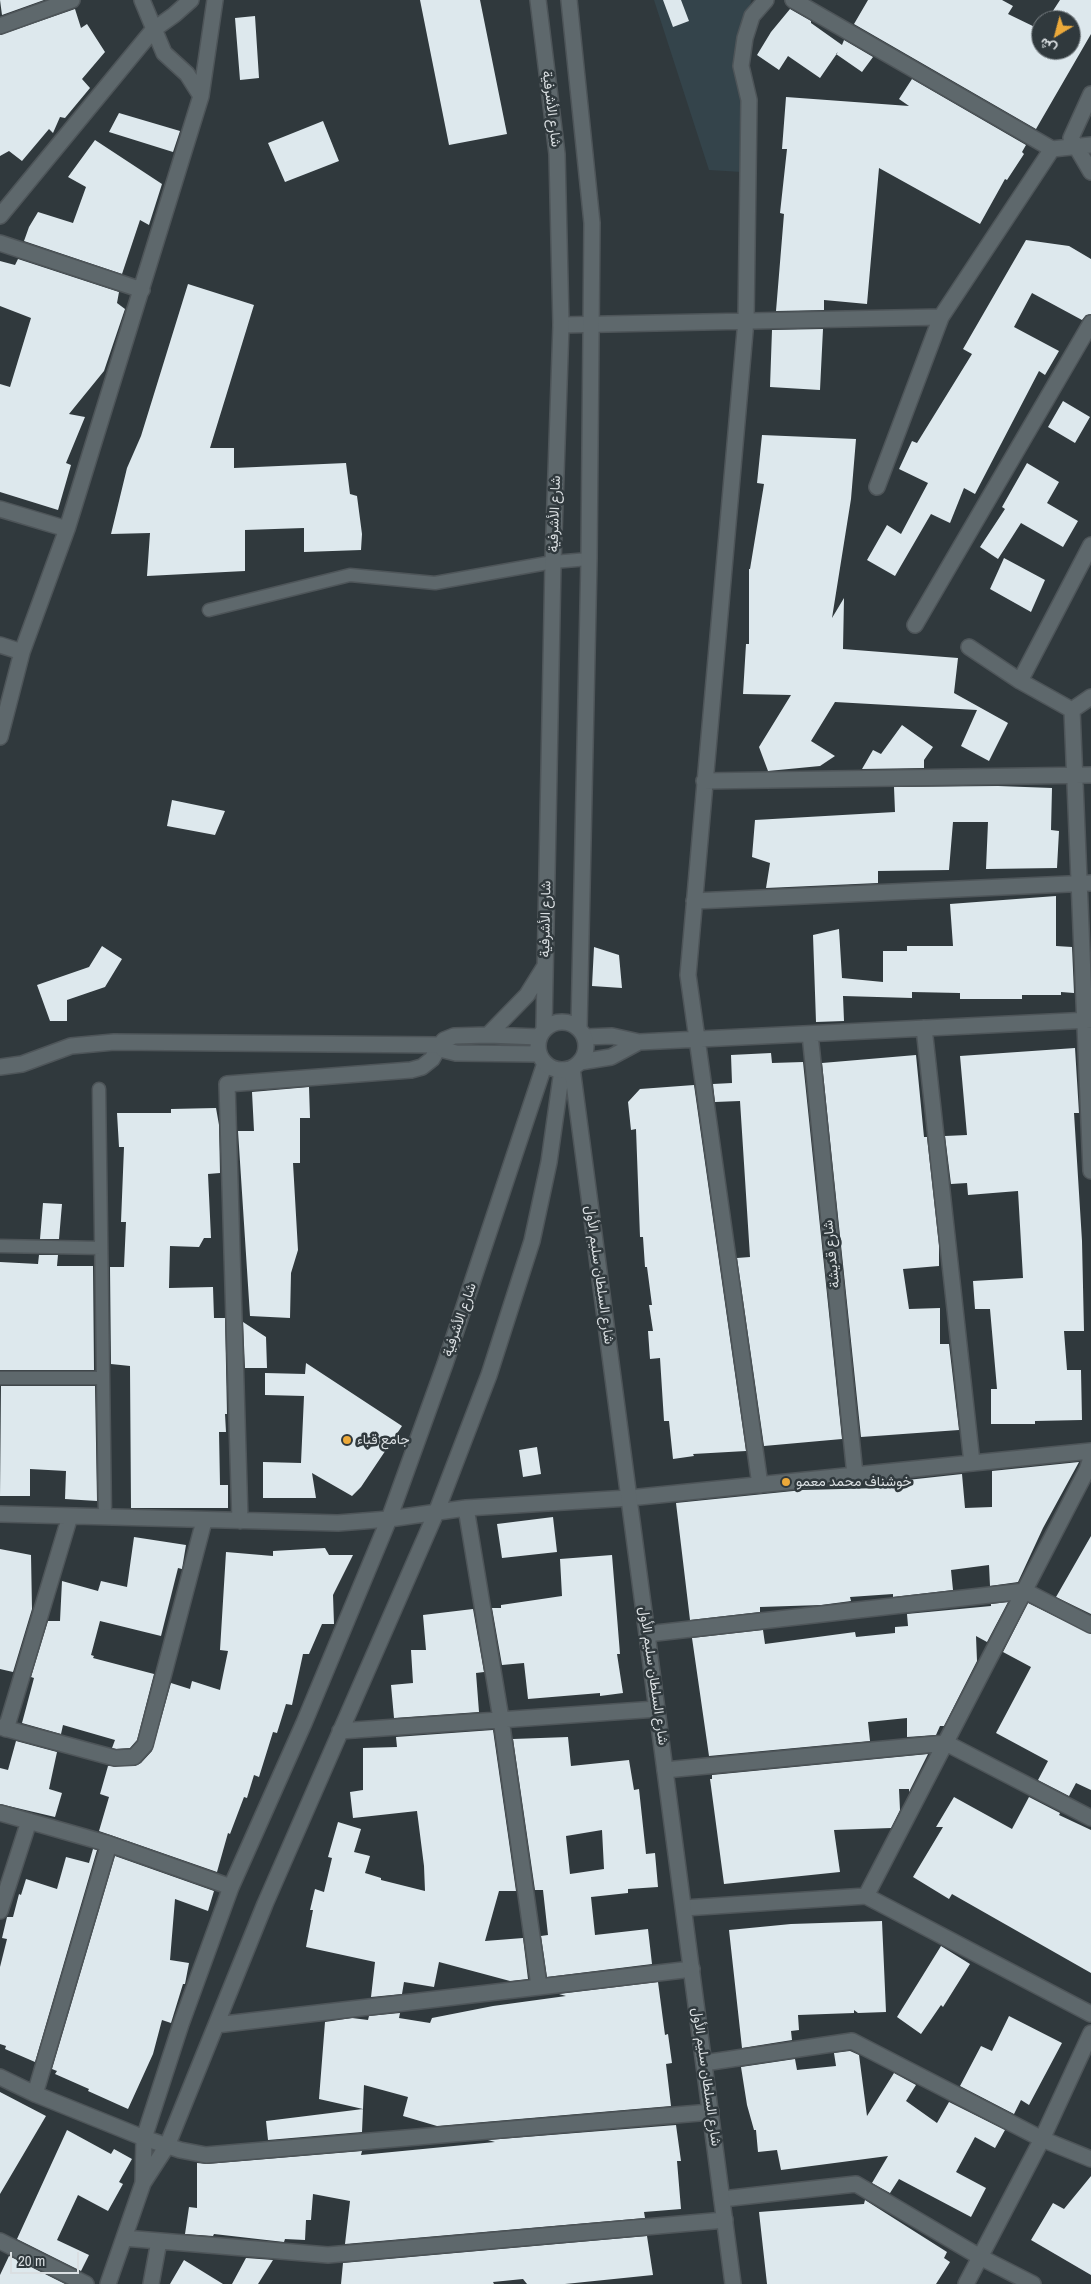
<!DOCTYPE html>
<html>
<head>
<meta charset="utf-8">
<style>
  body { margin:0 }
  #map { position:relative; width:1091px; height:2284px; overflow:hidden; background:#30393d; font-family:"Archivo Narrow",Vazirmatn,sans-serif }
  canvas { display:block }
  .north { position:absolute; left:1031px; top:10px; width:50px; height:50px; box-sizing:border-box; background:#30393d; border:1px solid #747b7f; border-radius:50%; rotate:217deg; font-size:14px; font-weight:700; line-height:20px; text-align:center; color:#dadfe2 }
  .north::after { content:''; display:block; margin:auto; width:18px; height:22px; background:#eca93a; clip-path:polygon(50% 0,100% 100%,50% 72%,0 100%) }
  .scale { position:absolute; left:10px; top:2252px; width:69px; height:22px; box-sizing:border-box; border:2px solid #dadfe2; border-top:0; padding-left:6px; font-size:15px; line-height:18px; white-space:nowrap; color:#dadfe2; -webkit-text-stroke:4px #30393d; paint-order:stroke }
</style>
</head>
<body>
<div id="map">
<canvas width="1091" height="2284"></canvas>
<div class="north">ش</div>
<div class="scale">20 m</div>
</div>
<script>
const context = document.querySelector('canvas').getContext('2d');
context.lineJoin = 'round';
function fillPath(path, color) {
  context.fillStyle = color;
  context.fill(path, 'evenodd');
}
function shape(rows) {
  const path = new Path2D();
  for (const r of rows) {
    if (r.length === 3) {
      path.moveTo(r[0] + r[2], r[1]);
      path.arc(r[0], r[1], r[2], 0, 2 * Math.PI);
      continue;
    }
    path.moveTo(r[0], r[1]);
    for (let i = 2; i < r.length; i += 2) path.lineTo(r[i], r[i + 1]);
  }
  return path;
}
function strokePath(path, color, width, dash) {
  context.strokeStyle = color;
  context.lineWidth = width;
  context.lineCap = dash ? 'butt' : 'round';
  context.setLineDash(dash || []);
  context.stroke(path);
}
function drawText(font, color, halo, rows, align = 'center') {
  context.font = font + ' "Archivo Narrow",Vazirmatn,sans-serif';
  context.lineWidth = 5;
  context.setLineDash([]);
  context.textBaseline = 'middle';
  context.strokeStyle = halo;
  context.fillStyle = color;
  for (const [text, x, y, turn = 0] of rows) {
    context.save();
    context.translate(x, y);
    context.rotate((+turn || 0) * Math.PI / 180);
    context.textAlign = isNaN(turn) ? turn : align;
    if (halo) context.strokeText(text, 0, 0);
    context.fillText(text, 0, 0);
    context.restore();
  }
}
const built = shape([
  [654,0,751,0,745,53,742,172,709,170]
]);
const building = shape([
  [0,0,44,0,2,15],
  [420,0,480,0,507,134,449,145],
  [663,0,681,0,689,21,673,27],
  [868,0,1002,0,1013,6,1008,14,1041,30,1041,50,1071,50,1071,20,1047,20,1060,0,1091,0,1091,34,1036,129,854,24],
  [75,9,81,28,87,24,105,52,82,79,90,88,65,118,60,117,53,133,49,129,22,161,9,151,0,156,0,35],
  [790,9,811,21,811,23,842,45,844,40,873,57,862,72,836,54,838,52,820,78,788,56,779,70,757,55,771,32],
  [255,16,259,78,240,80,235,18],
  [912,79,1026,145,1022,152,1024,154,1007,180,1005,179,980,224,879,168,867,304,824,300,824,310,776,311,784,214,780,213,787,149,782,149,786,97,909,106,899,99],
  [119,113,180,131,173,152,109,132],
  [323,121,339,161,285,182,268,143],
  [95,140,162,184,149,225,140,220,122,274,24,241,29,227,38,212,73,223,86,187,68,177],
  [1026,240,1069,246,1091,259,1091,314,1086,315,1082,320,1032,293,1014,327,1059,351,1045,375,1039,371,975,494,964,488,950,523,931,514,895,576,867,560,887,525,901,534,928,483,899,469,912,441,917,443,972,354,963,349],
  [18,259,119,292,117,303,125,309,104,371,69,414,85,417,66,463,71,465,58,510,0,492,0,384,10,387,31,318,0,306,0,261,15,265],
  [188,284,254,305,210,448,234,448,234,468,346,463,350,494,357,496,362,534,361,550,304,552,304,528,245,530,245,571,147,576,150,533,111,534,127,468,141,436],
  [823,329,820,390,770,387,772,330],
  [1063,401,1090,417,1075,443,1048,427],
  [762,435,856,439,851,499,832,618,844,598,843,649,958,658,954,693,1008,723,989,761,961,746,977,710,835,702,811,741,835,756,820,766,768,771,759,747,791,695,743,694,746,644,749,644,749,569,750,569,764,484,757,483],
  [1027,463,1059,482,1047,503,1078,521,1063,547,1021,523,998,559,980,547,1005,509,1002,507],
  [1004,558,1045,580,1031,612,990,589],
  [902,725,933,747,924,760,924,768,862,769,873,750,881,754],
  [998,786,1052,788,1051,830,1059,831,1057,868,986,869,988,822,953,822,949,870,878,871,878,883,766,888,770,863,752,857,755,820,895,812,894,787],
  [172,800,225,811,215,835,167,826],
  [1056,896,1056,946,1072,947,1074,993,1061,992,1061,995,1022,995,1022,999,960,999,960,993,912,992,912,998,843,996,844,1021,816,1022,813,935,839,929,842,978,883,982,883,951,907,951,907,946,953,946,950,904],
  [102,946,122,959,105,987,67,1000,67,1021,50,1021,37,985,89,967],
  [594,947,619,955,622,988,592,986],
  [1075,1048,1079,1113,1074,1113,1082,1241,1084,1331,1064,1331,1067,1370,1081,1370,1082,1420,1035,1421,1035,1424,991,1424,991,1389,997,1389,990,1309,975,1309,973,1281,1023,1278,1018,1191,968,1195,967,1183,951,1184,945,1136,967,1135,960,1056],
  [771,1053,772,1063,803,1062,842,1439,764,1446,737,1258,750,1257,740,1101,715,1102,713,1084,732,1083,731,1055],
  [916,1055,924,1137,927,1137,939,1245,939,1266,903,1269,909,1309,940,1308,940,1344,949,1344,959,1430,861,1437,822,1063],
  [694,1085,746,1451,693,1454,694,1456,673,1459,669,1421,664,1421,660,1358,650,1359,648,1331,653,1331,649,1305,652,1305,647,1267,645,1267,643,1237,640,1237,636,1129,631,1130,628,1102,640,1089],
  [309,1087,310,1118,300,1118,300,1163,293,1163,298,1250,291,1273,290,1318,250,1316,238,1131,254,1131,252,1092],
  [216,1108,219,1125,220,1173,208,1174,211,1238,204,1238,199,1247,170,1246,169,1288,213,1287,214,1318,225,1318,227,1414,225,1414,226,1432,219,1432,220,1485,228,1485,228,1508,131,1508,130,1366,111,1364,110,1267,124,1267,126,1222,121,1222,124,1147,119,1147,117,1113,171,1113,171,1109],
  [43,1203,62,1204,59,1239,40,1239],
  [39,1255,58,1255,57,1266,93,1266,94,1370,0,1370,0,1262,38,1264],
  [243,1322,266,1337,267,1368,245,1368],
  [306,1363,402,1426,361,1487,352,1496,312,1473,316,1498,263,1498,263,1462,301,1463,304,1396,265,1395,265,1373,305,1374],
  [1,1386,95,1386,97,1501,65,1499,66,1471,30,1469,30,1496,0,1496],
  [537,1447,541,1474,523,1477,519,1450],
  [1079,1462,1043,1528,1018,1582,990,1586,989,1565,951,1570,953,1590,893,1597,893,1594,850,1597,851,1601,821,1605,760,1607,760,1612,690,1620,676,1503,803,1490,881,1488,880,1483,962,1474,965,1508,992,1507,992,1471],
  [553,1517,557,1552,502,1558,497,1524],
  [1091,1536,1091,1614,1056,1597],
  [134,1537,186,1545,182,1569,178,1568,161,1636,100,1621,91,1655,94,1656,93,1658,154,1674,137,1740,130,1748,116,1749,112,1748,115,1740,63,1725,61,1734,22,1723,34,1678,31,1677,48,1621,60,1621,62,1581,98,1591,101,1581,127,1587],
  [325,1548,329,1555,353,1555,333,1595,334,1624,322,1624,309,1654,303,1654,292,1705,286,1704,277,1733,273,1732,259,1777,254,1775,247,1798,244,1797,230,1834,228,1833,217,1872,99,1831,109,1797,100,1794,108,1766,135,1766,141,1763,152,1751,171,1683,190,1689,192,1681,220,1690,228,1651,220,1650,226,1552,273,1556,273,1551],
  [0,1549,31,1555,32,1609,13,1672,0,1669],
  [612,1555,620,1654,617,1654,623,1693,600,1696,600,1693,528,1699,524,1663,502,1665,492,1608,501,1608,501,1605,562,1596,560,1559],
  [1008,1602,987,1642,976,1636,977,1661,944,1726,940,1726,936,1735,907,1737,907,1718,868,1722,870,1741,709,1756,692,1638,763,1630,765,1644,855,1632,856,1637,895,1633,895,1627,908,1626,907,1614,991,1606,991,1604],
  [1028,1603,1091,1634,1091,1790,1076,1783,1069,1796,1038,1780,1048,1761,996,1733,1031,1667,1003,1652],
  [473,1609,484,1672,476,1673,479,1712,394,1718,391,1685,413,1683,411,1650,426,1650,423,1615],
  [493,1730,516,1891,499,1891,485,1941,523,1938,528,1979,510,1981,439,1962,434,1987,404,1982,402,1994,371,1997,375,1962,306,1947,313,1910,310,1910,315,1889,324,1892,332,1858,328,1857,338,1822,361,1829,354,1852,370,1856,365,1873,381,1878,381,1880,425,1891,424,1866,417,1811,353,1818,350,1792,363,1790,363,1748,397,1747,396,1737],
  [568,1737,571,1766,629,1760,634,1790,639,1789,646,1854,655,1853,658,1887,628,1889,628,1893,591,1897,595,1935,648,1929,652,1964,547,1977,541,1936,548,1935,543,1890,535,1890,513,1739],
  [602,1830,604,1869,570,1874,566,1836],
  [16,1741,57,1752,49,1789,62,1793,55,1817,0,1804,0,1768,8,1770],
  [928,1754,909,1792,909,1789,899,1789,900,1810,891,1828,834,1830,840,1872,724,1884,710,1779,712,1779,712,1775],
  [954,1797,1012,1829,1029,1797,1060,1813,1059,1815,1091,1830,1091,1973,952,1894,949,1899,913,1877,943,1827,936,1827],
  [93,1849,97,1850,35,2062,5,2049,6,2046,0,2044,0,1967,7,1939,2,1938,7,1917,13,1917,19,1894,21,1895,26,1879,57,1889,66,1857,89,1863],
  [115,1856,214,1891,208,1911,175,1899,170,1960,189,1963,185,1984,183,1984,171,2023,162,2020,153,2054,128,2109,88,2091,89,2089,55,2074,57,2071,52,2069],
  [882,1921,886,2012,858,2013,854,2010,854,2013,798,2015,799,2030,791,2031,792,2040,742,2048,729,1930,791,1924],
  [941,1946,970,1964,943,2007,941,2005,921,2034,897,2017],
  [658,1982,665,2035,668,2034,672,2063,666,2064,671,2106,437,2126,403,2116,408,2097,364,2085,362,2132,268,2140,266,2121,363,2109,319,2099,325,2022,352,2018,368,2020,369,2016,400,2013,399,2018,430,2023,432,2018,493,2006,566,1996,559,1994],
  [1009,2016,1062,2043,1029,2105,1021,2100,1014,2114,960,2086,981,2046,992,2051],
  [850,2051,859,2055,867,2116,894,2073,916,2085,906,2101,937,2123,949,2102,1005,2130,995,2148,975,2137,956,2172,986,2188,971,2217,899,2179,890,2193,872,2183,888,2156,781,2170,777,2150,758,2152,756,2130,754,2130,747,2105,741,2067,795,2059,797,2070,836,2066,834,2053],
  [0,2092,46,2116,0,2194],
  [676,2125,681,2161,677,2161,681,2209,644,2212,645,2218,345,2244,350,2201,313,2194,311,2220,306,2220,305,2240,285,2239,284,2242,214,2234,213,2236,185,2234,189,2207,197,2208,197,2163,207,2164,362,2151,361,2155,495,2142,488,2140],
  [67,2130,111,2154,114,2149,132,2159,119,2182,123,2184,108,2211,78,2195,57,2240,89,2255,81,2271,17,2239],
  [1091,2176,1091,2275,1031,2240,1053,2203,1064,2209],
  [865,2200,947,2252,944,2258,950,2262,936,2284,767,2284,759,2212,864,2204],
  [647,2236,653,2275,565,2284,527,2284,523,2279,493,2282,494,2284,341,2284,343,2263],
  [9,2256,65,2284,0,2284,0,2275],
  [246,2258,273,2260,258,2284,232,2284],
  [184,2260,223,2284,170,2284]
]);
const lane = shape([
  [209,610,350,575,435,583,553,562,589,559],
  [99,1089,105,1517],
  [0,1246,101,1248],
  [0,1378,102,1378]
]);
const street = shape([
  [142,0,164,53,187,74,201,96],
  [793,0,1052,149,1091,145],
  [0,26,72,0],
  [1091,94,1071,138,1091,172],
  [0,216,153,30,174,15,191,0],
  [0,243,142,290],
  [561,325,941,317,1052,149],
  [877,487,941,317],
  [0,509,67,529],
  [915,625,1091,323],
  [0,645,22,652],
  [969,647,1020,681,1072,710],
  [1020,681,1091,545],
  [1091,697,1072,710,1091,1171],
  [0,737,22,652,67,529,201,96,215,0],
  [704,781,1091,775],
  [694,901,1091,883],
  [924,1028,972,1463],
  [810,1034,855,1475],
  [585,1037,612,1036,639,1042,1091,1020],
  [580,1062,611,1057,639,1042],
  [760,1485,688,975,746,320,749,100,741,66,745,38,752,16,766,0],
  [466,1508,501,1719,539,1986],
  [0,1514,338,1523,389,1519,466,1508,629,1498,1091,1451],
  [240,1521,227,1084,411,1070,422,1067,432,1059,440,1045],
  [647,1634,1025,1591,1091,1625],
  [0,1727,115,1758,134,1757,145,1745,204,1521],
  [6,1729,70,1516],
  [340,1731,657,1709],
  [665,1770,946,1743,1091,1818],
  [0,1813,109,1844,231,1887],
  [866,1896,1087,1470,1091,1458],
  [684,1908,866,1896,1091,2014],
  [0,1911,29,1821],
  [216,2025,692,1969],
  [704,2063,852,2041,1042,2139,1091,2159],
  [0,2077,35,2094,144,2138,180,2150,206,2155,711,2112],
  [35,2094,109,1844],
  [143,2183,144,2138,181,2024,231,1887,304,1723,389,1519,445,1364,545,1063],
  [722,2199,856,2184,980,2257,1033,2284],
  [124,2238,328,2255,725,2220],
  [0,2241,86,2284],
  [108,2284,143,2183,167,2146,265,1904,436,1513,489,1375,532,1241,549,1162,562,1070],
  [151,2284,159,2241],
  [966,2284,1042,2139,1091,2033]
]);
const secondary = shape([
  [538,0,557,154,561,325,553,562,544,1029],
  [569,0,592,223,589,559,579,1028],
  [562,1046,24],
  [488,1035,527,995,545,966],
  [440,1045,444,1040,454,1036,488,1035,539,1037],
  [0,1067,22,1064,71,1046,114,1042,440,1045,444,1050,456,1053,539,1054],
  [572,1068,733,2284]
]);
const markers = [
  [347,1440,5,"#eca93a"],
  [786,1482,5,"#eca93a"]
];
const streetNames = [
  ["شارع الأشرفية",551,109,83],
  ["شارع الأشرفية",555,514,-88],
  ["شارع الأشرفية",546,919,-89],
  ["شارع قديشة",832,1254,-96],
  ["شارع السلطان سليم الأول",599,1275,82],
  ["شارع الأشرفية",460,1320,-71],
  ["شارع السلطان سليم الأول",653,1676,82],
  ["شارع السلطان سليم الأول",706,2077,82]
];
const poiNames = [
  ["جامع قباء",357,1440],
  ["خوشناف محمد معمو",796,1482]
];
fillPath(built, '#34444b');
fillPath(building, '#dde8ed');
strokePath(lane, '#4e5559', 15);
strokePath(street, '#4e5559', 18);
strokePath(secondary, '#4e5559', 18);
strokePath(lane, '#5e686c', 12);
strokePath(street, '#5e686c', 15);
strokePath(secondary, '#5e686c', 15);
for (const [x, y, r, color] of markers) {
  const dot = new Path2D();
  dot.arc(x, y, r, 0, 2 * Math.PI);
  context.fillStyle = color;
  context.fill(dot);
  strokePath(dot, '#30393d', 2);
}
drawText('14px', '#dadfe2', '#30393d', streetNames);
drawText('14px', '#dadfe2', '#30393d', poiNames, 'left');
</script>
</body>
</html>
